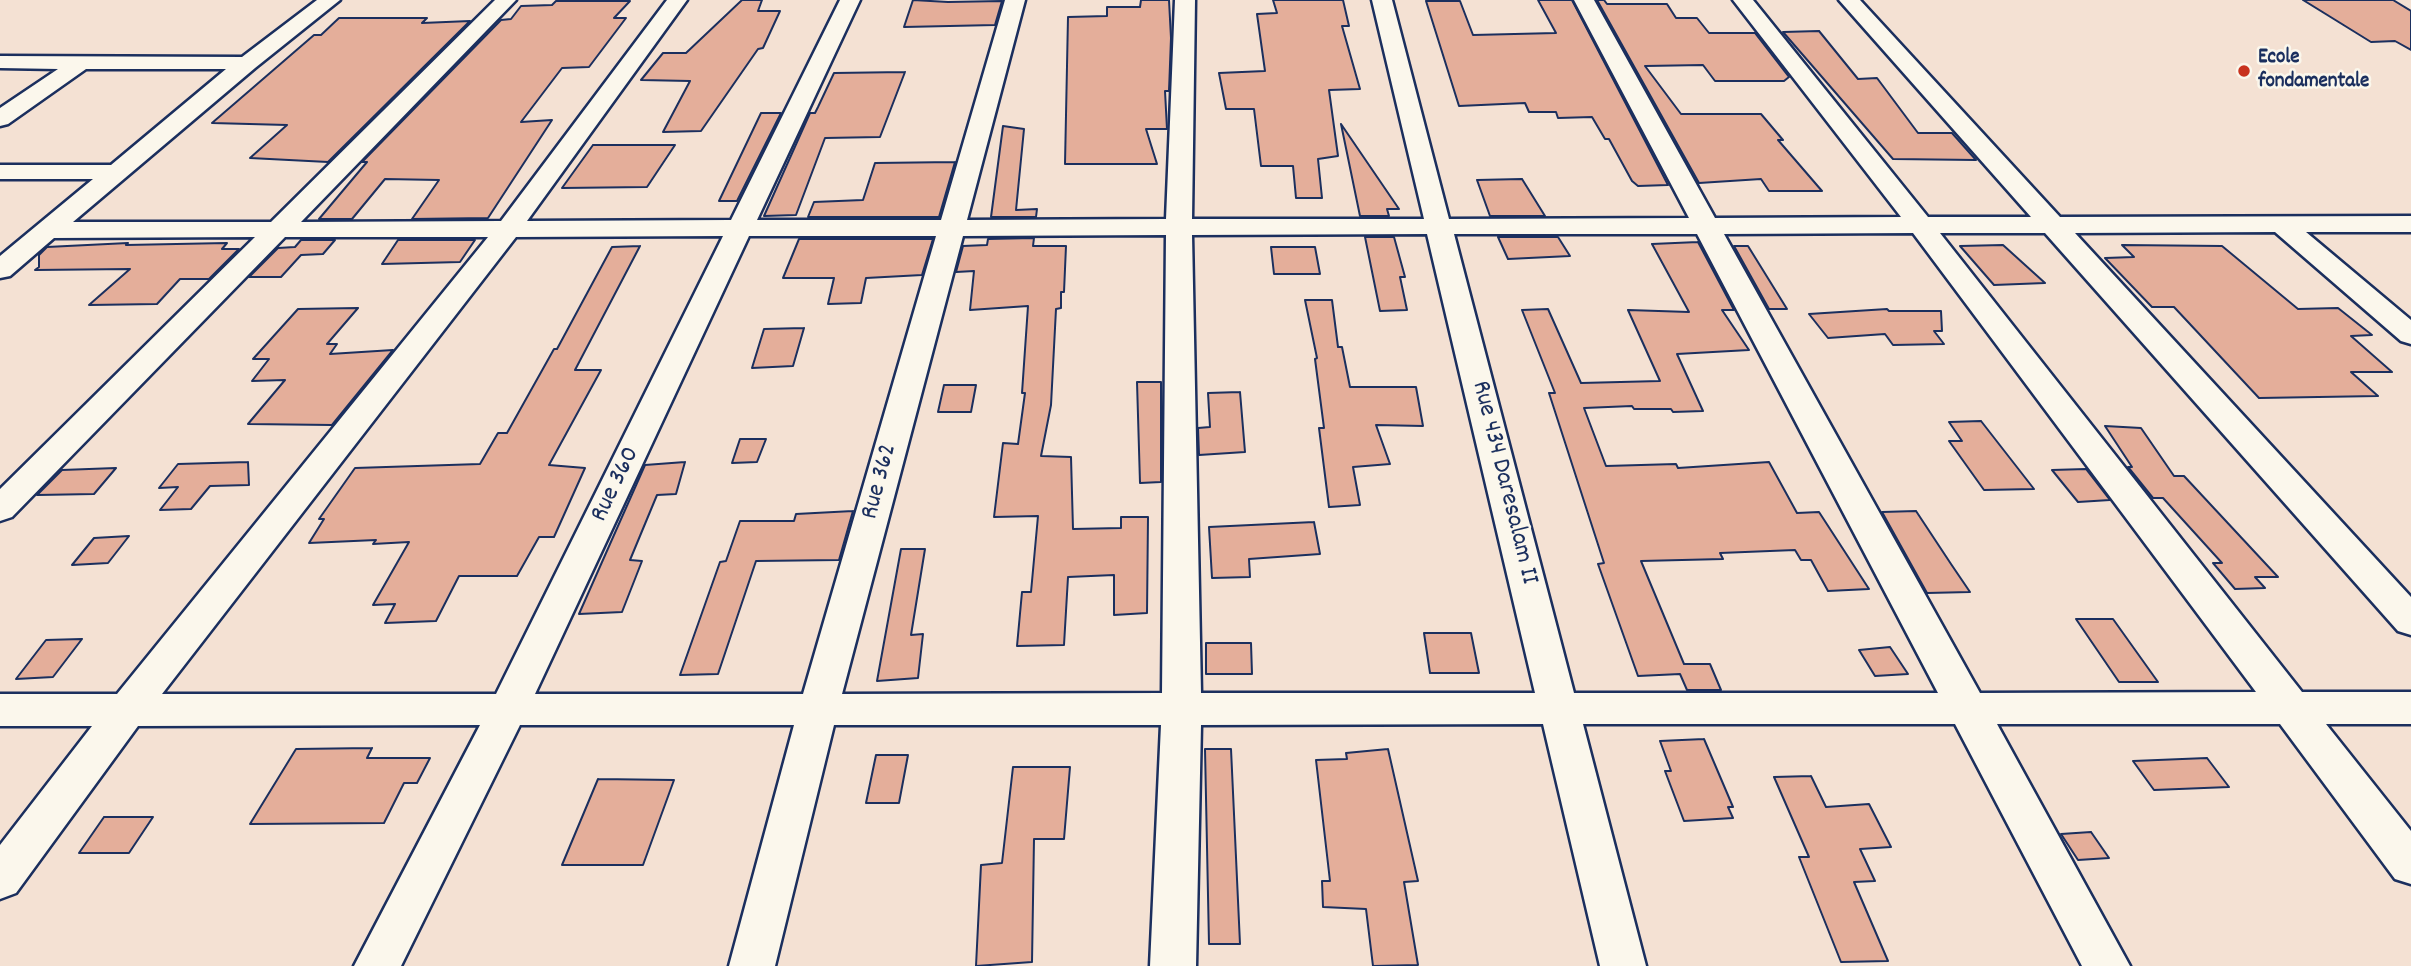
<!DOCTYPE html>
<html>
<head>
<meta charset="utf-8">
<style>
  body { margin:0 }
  canvas { display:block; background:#f4e1d3 }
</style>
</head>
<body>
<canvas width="2411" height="966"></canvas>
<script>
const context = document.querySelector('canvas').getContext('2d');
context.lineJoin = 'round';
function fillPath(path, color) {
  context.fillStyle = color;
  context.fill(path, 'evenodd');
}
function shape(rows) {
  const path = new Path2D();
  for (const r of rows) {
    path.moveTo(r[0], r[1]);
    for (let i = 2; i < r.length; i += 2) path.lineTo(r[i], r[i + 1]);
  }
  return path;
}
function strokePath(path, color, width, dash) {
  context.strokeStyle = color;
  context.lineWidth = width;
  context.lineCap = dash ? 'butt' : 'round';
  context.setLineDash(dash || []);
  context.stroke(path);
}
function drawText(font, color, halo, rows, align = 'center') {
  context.font = font + ' Dekko,sans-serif';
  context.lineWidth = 5;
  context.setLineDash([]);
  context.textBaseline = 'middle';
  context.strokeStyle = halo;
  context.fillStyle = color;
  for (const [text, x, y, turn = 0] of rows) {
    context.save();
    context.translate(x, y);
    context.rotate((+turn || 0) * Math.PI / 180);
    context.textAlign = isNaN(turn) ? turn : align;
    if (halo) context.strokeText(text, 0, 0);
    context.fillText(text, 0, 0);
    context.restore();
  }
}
const building = shape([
  [742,0,762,0,758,11,780,11,763,48,758,49,701,131,663,132,690,81,641,80,663,53,686,53,742,0],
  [913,0,948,2,1002,1,995,25,904,27,913,0],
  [1141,0,1169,0,1171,38,1169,91,1165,91,1167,129,1146,129,1157,164,1065,164,1068,17,1107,16,1107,7,1140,7,1141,0],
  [1273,0,1343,0,1349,26,1342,26,1360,89,1329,90,1338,156,1318,159,1322,198,1296,198,1293,166,1261,166,1254,109,1226,109,1219,73,1265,71,1257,14,1277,13,1273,0],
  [1538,0,1572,0,1668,185,1638,186,1632,181,1609,139,1605,139,1592,117,1558,118,1556,112,1529,112,1525,103,1459,106,1426,1,1460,1,1473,35,1556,33,1538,0],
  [1597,0,1604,0,1607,4,1667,4,1676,18,1697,18,1709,33,1755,33,1789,77,1784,81,1715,81,1703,65,1645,66,1681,114,1761,114,1783,140,1778,140,1822,191,1769,191,1761,179,1699,183,1597,0],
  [2303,0,2393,0,2411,11,2411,50,2395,41,2371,42,2303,0],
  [556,1,630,1,614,18,626,18,589,67,562,68,521,122,552,120,488,218,412,219,439,180,385,179,352,219,319,219,367,162,362,162,501,20,511,19,521,6,552,5,556,1],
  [339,18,427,18,422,23,470,21,328,162,250,158,287,125,212,123,314,35,321,35,339,18],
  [1819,31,1858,79,1877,78,1918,133,1952,133,1976,160,1893,159,1783,32,1819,31],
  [905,72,880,137,825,138,796,215,764,216,810,113,815,113,818,107,834,73,905,72],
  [761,113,781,113,737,201,719,201,761,113],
  [1341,124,1399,209,1387,209,1389,216,1360,216,1341,124],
  [1003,126,1024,129,1016,210,1037,209,1036,217,991,217,1003,126],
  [593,145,675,145,647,187,562,188,593,145],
  [955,162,939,217,808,217,814,202,863,200,875,163,955,162],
  [1522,179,1545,216,1490,216,1477,180,1522,179],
  [1365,237,1394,237,1405,277,1400,277,1407,310,1380,311,1365,237],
  [1498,237,1558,237,1570,256,1508,259,1498,237],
  [1034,238,1033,246,1066,246,1064,292,1061,292,1061,308,1056,309,1051,405,1041,456,1071,457,1073,529,1121,528,1121,517,1148,517,1147,613,1114,615,1114,575,1068,577,1064,645,1017,646,1022,592,1031,592,1038,516,994,517,1003,443,1018,444,1025,393,1022,393,1028,306,970,310,974,271,956,272,963,246,987,245,988,239,1034,238],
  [799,239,933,239,922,275,866,278,861,303,828,304,834,278,783,278,799,239],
  [301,240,335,240,323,254,301,255,281,277,249,277,278,248,295,247,301,240],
  [398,240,475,240,460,262,382,264,398,240],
  [1698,242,1734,310,1722,310,1749,350,1677,354,1703,411,1673,412,1671,409,1634,409,1632,406,1584,408,1606,466,1676,464,1678,468,1769,462,1797,513,1819,512,1869,589,1828,591,1811,560,1801,560,1795,550,1720,553,1723,559,1641,561,1684,664,1710,664,1721,690,1687,690,1680,674,1638,676,1598,564,1604,563,1549,393,1555,393,1522,310,1548,309,1581,383,1660,381,1628,310,1689,312,1652,244,1698,242],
  [128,243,126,245,227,243,222,249,239,249,209,279,180,279,157,304,89,305,130,269,35,270,39,267,39,255,47,247,128,243],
  [2003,245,2045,283,1994,285,1960,246,2003,245],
  [2122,245,2222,246,2298,309,2338,308,2372,335,2351,336,2392,372,2351,372,2378,396,2259,398,2174,307,2152,307,2105,258,2134,257,2122,245],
  [640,246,575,370,601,370,549,465,585,468,554,537,539,537,517,576,459,576,436,621,385,623,395,604,373,605,409,542,373,544,376,540,309,543,324,519,319,519,355,468,480,464,498,433,507,433,554,349,557,349,612,247,640,246],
  [1734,246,1748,246,1787,309,1769,309,1734,246],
  [1271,247,1315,247,1320,274,1274,274,1271,247],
  [1305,300,1332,300,1338,347,1342,347,1350,387,1416,387,1423,426,1376,425,1390,464,1353,467,1360,505,1329,507,1319,428,1324,428,1315,359,1317,358,1305,300],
  [358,308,327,344,337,344,330,354,393,350,332,425,248,424,285,380,252,381,269,359,253,359,298,309,358,308],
  [1887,309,1889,311,1941,311,1942,331,1934,331,1944,344,1893,345,1885,334,1828,338,1809,314,1887,309],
  [804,328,793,366,752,368,764,329,804,328],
  [1137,382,1161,382,1161,482,1140,483,1137,382],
  [944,385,976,385,971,412,938,412,944,385],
  [1240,392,1245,452,1199,455,1198,428,1210,427,1208,393,1240,392],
  [1981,421,2034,489,1984,490,1949,441,1962,441,1949,422,1981,421],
  [2105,426,2141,428,2174,476,2184,476,2278,577,2255,577,2265,588,2235,589,2213,563,2222,563,2163,498,2153,498,2128,467,2132,467,2105,426],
  [740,439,766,439,757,462,732,463,740,439],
  [248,462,249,485,210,486,191,509,160,510,178,487,159,488,178,464,248,462],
  [685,462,676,494,657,495,630,560,642,561,622,612,579,614,645,465,685,462],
  [116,468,94,494,37,495,62,470,116,468],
  [2086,469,2110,500,2078,502,2052,470,2086,469],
  [853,511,839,560,756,561,718,674,680,675,720,562,726,561,740,521,794,521,796,514,853,511],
  [1916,511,1951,564,1970,592,1927,593,1882,512,1916,511],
  [1314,522,1320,554,1249,559,1250,577,1212,578,1209,527,1314,522],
  [129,536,108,563,72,565,94,538,129,536],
  [901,549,925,549,911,635,923,634,918,678,877,681,901,549],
  [2076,619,2113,619,2158,682,2119,682,2076,619],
  [1424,633,1471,633,1479,673,1430,673,1424,633],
  [82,639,53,677,16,679,46,640,82,639],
  [1206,643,1251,643,1252,674,1206,674,1206,643],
  [1890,647,1908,674,1875,676,1859,650,1890,647],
  [1704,739,1733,807,1728,807,1733,818,1684,821,1665,771,1671,771,1660,741,1704,739],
  [372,748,367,758,430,758,417,783,404,783,384,823,250,824,296,749,372,748],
  [1205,749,1231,749,1240,944,1209,944,1205,749],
  [1388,749,1418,881,1404,882,1418,965,1373,966,1366,909,1323,907,1322,881,1330,881,1316,760,1347,759,1346,753,1388,749],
  [876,755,908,755,899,803,866,803,876,755],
  [2207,758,2229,787,2154,790,2133,761,2207,758],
  [1013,767,1070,767,1064,839,1034,839,1032,962,976,966,981,865,1002,863,1013,767],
  [1811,776,1826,807,1869,804,1891,847,1860,849,1875,881,1854,882,1888,961,1841,962,1799,857,1809,857,1774,777,1811,776],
  [598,779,674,780,643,865,562,865,598,779],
  [104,817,153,817,129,853,79,853,104,817],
  [2091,832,2109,858,2078,860,2061,834,2091,832]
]);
const minor = shape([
  [317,0,340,0,255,68,73,222,271,222,495,0,516,0,301,222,501,221,667,0,687,0,527,221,731,220,840,0,860,0,757,220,941,220,1005,0,1025,0,967,220,1166,219,1175,0,1195,0,1192,219,1424,219,1372,0,1392,0,1449,219,1689,218,1574,0,1594,0,1715,218,1901,217,1733,0,1753,0,1928,217,2031,217,1839,0,1860,0,2060,217,2411,216,2411,232,2306,232,2411,320,2411,344,2401,341,2275,232,2075,233,2411,597,2411,635,2398,631,2045,233,1940,233,2302,692,2411,692,2411,724,2326,724,2411,831,2411,884,2395,879,2280,724,1997,724,2130,966,2082,966,1955,724,1583,724,1646,966,1600,966,1543,724,1201,725,1196,966,1150,966,1161,725,834,725,775,966,729,966,794,725,520,725,401,966,354,966,480,725,138,726,16,893,0,899,0,845,92,726,0,726,0,694,117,694,488,237,285,237,12,517,0,521,0,489,255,237,54,238,10,276,0,278,0,256,93,179,0,179,0,165,111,165,226,69,86,69,8,124,0,126,0,108,58,69,0,68,0,56,242,57,317,0],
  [1913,233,2256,692,1980,693,1724,234,1913,233],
  [1427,234,1535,693,1201,693,1192,235,1427,234],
  [1454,234,1697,234,1938,693,1574,693,1454,234],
  [1166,235,1162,693,842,694,963,236,1166,235],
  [723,236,496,694,162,694,516,237,723,236],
  [749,236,936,236,803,694,535,694,749,236]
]);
const markers = [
  [2244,71,7,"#c8321e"]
];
const farPoinames = [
  ["Ecole",2258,59],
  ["fondamentale",2258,83]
];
const streetNames = [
  ["Rue 362",881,482,-75],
  ["Rue 434 Daresalam II",1503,483,76],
  ["Rue 360",617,485,-64]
];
fillPath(building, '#e4ae9a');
strokePath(building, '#1b2f5e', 2);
strokePath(minor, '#1b2f5e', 5);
fillPath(minor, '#fbf7ec');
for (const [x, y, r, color] of markers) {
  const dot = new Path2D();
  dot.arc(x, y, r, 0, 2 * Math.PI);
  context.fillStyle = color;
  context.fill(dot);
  strokePath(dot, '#fbf7ec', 2.5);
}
drawText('bold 21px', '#1b2f5e', '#fbf7ec', farPoinames, 'left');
drawText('26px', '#1b2f5e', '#fbf7ec', streetNames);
</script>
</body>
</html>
